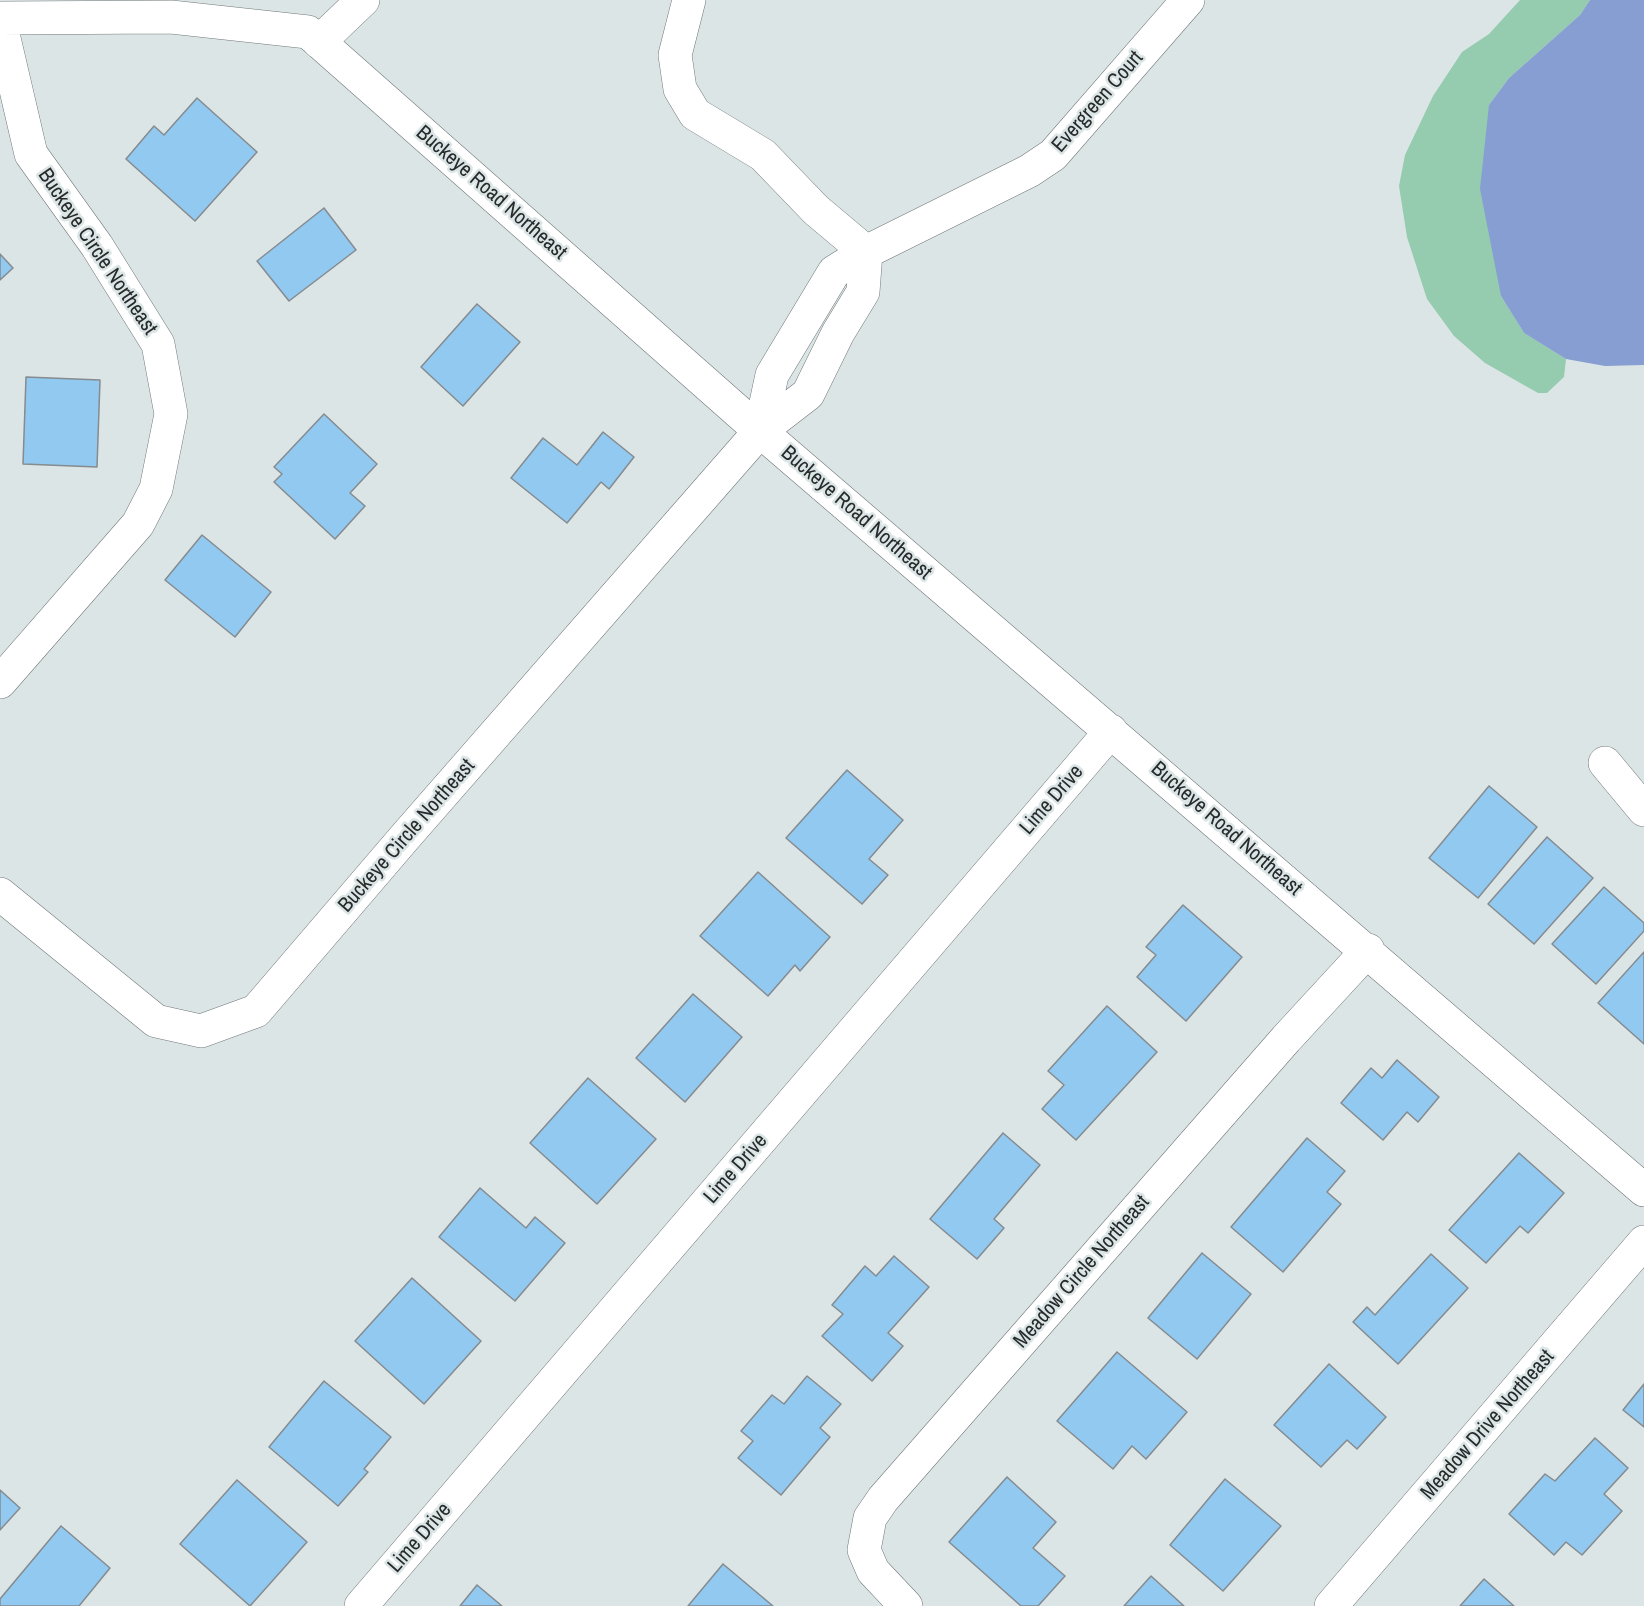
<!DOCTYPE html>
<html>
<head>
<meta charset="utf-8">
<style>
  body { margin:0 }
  canvas { display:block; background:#dce5e6 }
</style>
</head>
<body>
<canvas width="1644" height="1606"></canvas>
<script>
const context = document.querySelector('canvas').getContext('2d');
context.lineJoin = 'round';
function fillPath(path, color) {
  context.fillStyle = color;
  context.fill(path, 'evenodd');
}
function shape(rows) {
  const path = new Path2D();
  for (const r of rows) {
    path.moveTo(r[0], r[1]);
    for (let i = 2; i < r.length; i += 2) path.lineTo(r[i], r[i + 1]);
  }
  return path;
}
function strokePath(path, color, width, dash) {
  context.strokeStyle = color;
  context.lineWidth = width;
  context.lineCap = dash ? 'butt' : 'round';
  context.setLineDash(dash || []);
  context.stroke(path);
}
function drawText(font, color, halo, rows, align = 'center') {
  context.font = font + ' "Archivo Narrow",sans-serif';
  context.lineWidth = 5;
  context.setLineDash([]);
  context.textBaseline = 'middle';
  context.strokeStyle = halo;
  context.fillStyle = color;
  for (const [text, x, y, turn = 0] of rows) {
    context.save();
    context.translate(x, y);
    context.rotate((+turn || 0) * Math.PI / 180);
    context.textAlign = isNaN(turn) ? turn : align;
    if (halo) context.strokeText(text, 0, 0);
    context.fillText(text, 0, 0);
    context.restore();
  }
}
const green = shape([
  [1520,0,1590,0,1580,15,1509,78,1489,105,1501,296,1524,333,1566,359,1564,377,1547,393,1538,393,1485,363,1454,336,1427,299,1407,237,1399,186,1405,155,1433,96,1462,52,1489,34]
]);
const water = shape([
  [1590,0,1644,0,1644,365,1605,366,1566,359,1524,333,1501,296,1480,189,1489,105,1509,78,1580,15]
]);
const building = shape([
  [197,98,257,152,195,221,126,159,154,126,164,135,197,98],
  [324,208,356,250,289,301,257,261,324,208],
  [0,254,13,268,0,280,0,254],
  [477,304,520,342,463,406,421,367,477,304],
  [26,377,100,380,97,467,23,464,26,377],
  [324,414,377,464,350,493,365,506,335,539,274,482,282,474,274,467,324,414],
  [603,432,634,457,609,489,601,482,567,523,511,478,543,438,577,465,603,432],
  [202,535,271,592,235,637,165,580,202,535],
  [847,770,903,820,869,859,888,875,862,904,786,838,847,770],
  [1489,786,1537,827,1478,898,1429,858,1489,786],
  [1547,837,1593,878,1534,944,1488,904,1547,837],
  [758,872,830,937,800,971,795,965,768,996,700,936,758,872],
  [1604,887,1644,923,1644,931,1596,984,1552,944,1604,887],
  [1183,905,1242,957,1186,1021,1137,977,1156,955,1146,947,1183,905],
  [1644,952,1644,1044,1598,1003,1644,952],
  [693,994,742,1037,685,1102,636,1058,693,994],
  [1107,1006,1157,1052,1076,1140,1042,1109,1064,1085,1048,1071,1107,1006],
  [1397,1060,1439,1097,1418,1122,1407,1112,1383,1140,1341,1103,1371,1068,1382,1078,1397,1060],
  [588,1078,656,1139,597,1204,530,1143,588,1078],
  [1003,1133,1040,1165,994,1219,1004,1228,977,1259,930,1219,1003,1133],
  [1307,1138,1345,1171,1327,1192,1341,1204,1283,1272,1231,1227,1307,1138],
  [1519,1153,1564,1193,1528,1233,1520,1226,1486,1263,1449,1230,1519,1153],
  [480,1188,526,1228,535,1217,565,1243,515,1301,439,1237,480,1188],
  [1202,1253,1251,1294,1197,1359,1148,1318,1202,1253],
  [1431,1254,1468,1288,1398,1364,1353,1322,1367,1307,1375,1315,1431,1254],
  [894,1256,929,1287,888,1333,903,1346,872,1381,822,1336,843,1314,832,1305,865,1266,876,1276,894,1256],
  [412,1278,481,1341,424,1404,355,1341,412,1278],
  [1117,1352,1187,1412,1146,1459,1132,1446,1113,1469,1057,1421,1117,1352],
  [1329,1364,1386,1417,1357,1449,1347,1440,1321,1467,1274,1425,1329,1364],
  [807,1376,841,1404,820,1428,830,1437,781,1495,738,1458,753,1441,741,1431,772,1395,784,1404,807,1376],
  [324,1381,391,1437,364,1469,368,1472,338,1506,269,1447,324,1381],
  [1644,1384,1644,1427,1623,1410,1644,1384],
  [1595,1438,1628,1468,1604,1494,1622,1511,1582,1555,1566,1542,1554,1555,1509,1514,1545,1474,1555,1481,1595,1438],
  [1007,1477,1056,1522,1033,1548,1065,1576,1038,1606,1021,1606,949,1542,1007,1477],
  [1225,1479,1281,1526,1223,1591,1170,1545,1225,1479],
  [237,1480,307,1542,250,1606,180,1544,237,1480],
  [0,1490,20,1508,0,1530,0,1490],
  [61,1526,110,1568,79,1606,0,1606,0,1599,61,1526],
  [723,1564,773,1606,688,1606,723,1564],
  [1151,1576,1184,1606,1124,1606,1151,1576],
  [1484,1579,1514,1606,1460,1606,1484,1579],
  [477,1585,502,1606,460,1606,477,1585]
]);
const minor = shape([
  [689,0,675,55,680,89,695,114,763,155,816,210,866,252],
  [0,18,171,17,308,32,760,431,1644,1190],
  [0,21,31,154,97,246,158,344,171,414,156,489,138,524,0,682],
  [319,42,363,0],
  [760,431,772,375,834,272,866,252,1029,171,1053,155,1188,0],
  [1605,763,1644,810],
  [0,894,156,1021,201,1031,256,1011,405,837,760,431,808,394,838,333,863,292,866,252],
  [361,1606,1111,731],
  [906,1606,873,1571,864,1550,870,1518,883,1499,1286,1039,1368,950],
  [1331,1606,1644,1242]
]);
const streetNames = [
  ["Evergreen Court",1098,102,-49],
  ["Buckeye Road Northeast",491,193,41],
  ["Buckeye Circle Northeast",97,252,56],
  ["Buckeye Road Northeast",856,513,41],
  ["Lime Drive",1052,800,-49],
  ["Buckeye Road Northeast",1226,829,41],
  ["Buckeye Circle Northeast",407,836,-49],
  ["Lime Drive",736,1169,-49],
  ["Meadow Circle Northeast",1082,1272,-49],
  ["Meadow Drive Northeast",1488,1425,-49],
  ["Lime Drive",420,1538,-49]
];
fillPath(green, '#95cbae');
fillPath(water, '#869ed1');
fillPath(building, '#91c9f0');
strokePath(building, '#858b8f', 1.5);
strokePath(minor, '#71787a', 34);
strokePath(minor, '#fff', 33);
drawText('21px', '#272a2b', '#dce5e6', streetNames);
</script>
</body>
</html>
